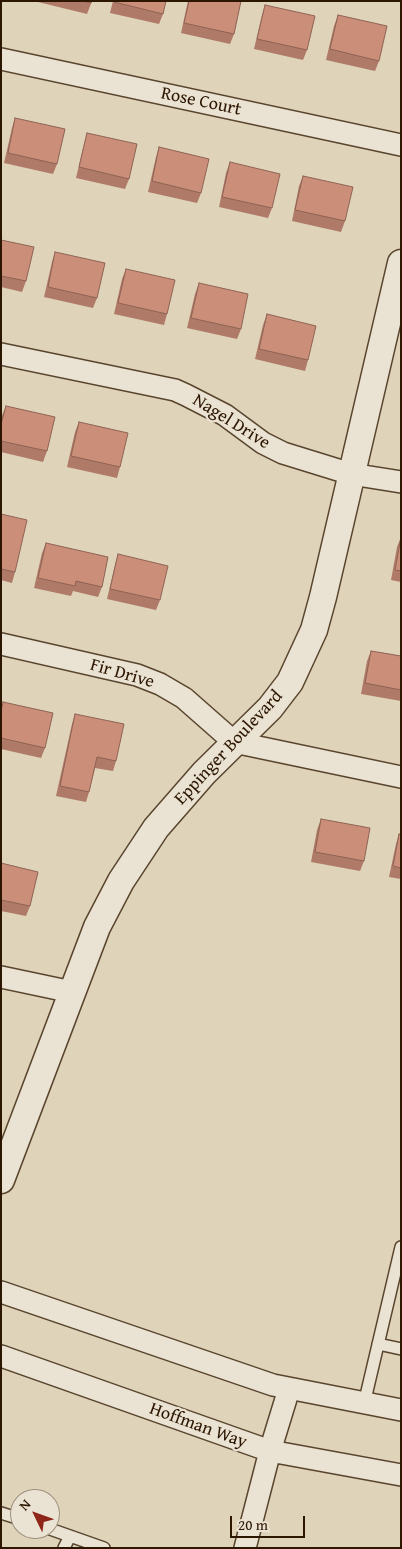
<!DOCTYPE html>
<html>
<head>
<meta charset="utf-8">
<style>
  body { margin:0 }
  #map { position:relative; width:402px; height:1549px; overflow:hidden; background:#dfd3ba; font-family:"Gentium Book Plus",serif }
  canvas { display:block }
  .frame { position:absolute; inset:0; border:2px solid #2c1600; pointer-events:none }
  .north { position:absolute; left:10px; top:1489px; width:50px; height:50px; box-sizing:border-box; background:#eae2d2; border:1px solid #9e907e; border-radius:50%; rotate:312deg; font-size:14px; font-weight:700; line-height:20px; text-align:center; color:#2c1600 }
  .north::after { content:''; display:block; margin:auto; width:18px; height:22px; background:#8f2418; clip-path:polygon(50% 0,100% 100%,50% 72%,0 100%) }
  .scale { position:absolute; left:230px; top:1516px; width:75px; height:22px; box-sizing:border-box; border:2px solid #2c1600; border-top:0; padding-left:6px; font-size:15px; line-height:18px; white-space:nowrap; color:#2c1600; -webkit-text-stroke:4px #eae2d2; paint-order:stroke }
</style>
</head>
<body>
<div id="map">
<canvas width="402" height="1549"></canvas>
<div class="frame"></div>
<div class="north">N</div>
<div class="scale">20 m</div>
</div>
<script>
const context = document.querySelector('canvas').getContext('2d');
context.lineJoin = 'round';
function shape(rows) {
  const path = new Path2D();
  for (const r of rows) {
    path.moveTo(r[0], r[1]);
    for (let i = 2; i < r.length; i += 2) path.lineTo(r[i], r[i + 1]);
  }
  return path;
}
function strokePath(path, color, width, dash) {
  context.strokeStyle = color;
  context.lineWidth = width;
  context.lineCap = dash ? 'butt' : 'round';
  context.setLineDash(dash || []);
  context.stroke(path);
}
function fillPath(path, color) {
  context.fillStyle = color;
  context.fill(path, 'evenodd');
}
function drawText(font, color, halo, rows, align = 'center') {
  context.font = font + ' "Gentium Book Plus",serif';
  context.lineWidth = 4.5;
  context.setLineDash([]);
  context.textBaseline = 'middle';
  context.strokeStyle = halo;
  context.fillStyle = color;
  for (const [text, x, y, turn = 0] of rows) {
    context.save();
    context.translate(x, y);
    context.rotate((+turn || 0) * Math.PI / 180);
    context.textAlign = isNaN(turn) ? turn : align;
    if (halo) context.strokeText(text, 0, 0);
    context.fillText(text, 0, 0);
    context.restore();
  }
}
const service = shape([
  [378,1344,401,1349],
  [364,1404,401,1247],
  [1,1513,20,1519],
  [50,1529,104,1548],
  [64,1548,70,1536]
]);
const minor = shape([
  [1,59,401,145],
  [1,354,175,390,186,395,225,415,263,443,283,453,351,474,401,482],
  [1,644,137,675,160,684,184,698,234,742,401,777],
  [1,977,72,992],
  [1,1292,273,1385,401,1410],
  [1,1356,270,1451,401,1475],
  [245,1548,270,1451,289,1389]
]);
const tertiary = shape([
  [1,1180,97,927,121,881,156,828,204,773,270,708,290,682,314,630,323,597,401,263]
]);
const wall = shape([
  [38,1,92,1,87,14,38,2],
  [113,1,166,1,163,14,159,24,110,13],
  [188,1,241,1,234,34,230,44,181,33],
  [265,5,307,50,303,60,254,49,262,15],
  [338,15,379,61,375,71,326,60,334,26],
  [15,118,57,164,53,174,4,163,12,128],
  [87,133,129,179,125,189,76,178,84,144],
  [159,147,201,193,197,203,148,192,156,157],
  [230,162,272,208,268,218,219,207,226,173],
  [303,176,345,221,341,232,292,221,299,186],
  [1,240,26,281,22,292,1,287],
  [55,252,97,298,93,308,44,297,52,262],
  [126,269,167,314,164,325,114,314,122,279],
  [199,283,241,329,237,339,187,328,195,294],
  [267,314,308,360,305,371,255,359,263,325],
  [6,406,47,451,43,462,1,452,1,418],
  [79,422,120,467,117,478,67,467,75,432],
  [1,514,15,572,12,583,1,580],
  [401,537,401,582,391,580,397,547],
  [46,543,102,587,98,597,73,591,71,596,34,588,42,553],
  [118,554,160,600,156,610,107,599,115,565],
  [371,651,401,656,401,701,361,694,367,661],
  [3,702,45,748,41,758,1,749,1,708],
  [75,714,116,761,113,771,95,768,89,792,86,802,56,796,72,724],
  [321,819,364,861,360,871,311,862,317,830],
  [399,834,401,834,401,879,389,877,396,844],
  [1,863,30,906,26,916,1,911]
]);
const building = shape([
  [83,1,92,1,91,3,83,1],
  [114,1,166,1,163,14,114,2,114,1],
  [189,1,241,1,234,34,184,23,189,1],
  [265,5,315,16,307,50,257,39,265,5],
  [338,15,387,26,379,61,330,49,338,15],
  [15,118,65,129,57,164,8,153,15,118],
  [87,133,137,144,129,179,79,167,87,133],
  [159,147,209,159,201,193,152,181,159,147],
  [230,162,280,174,272,208,222,197,230,162],
  [303,176,353,187,345,221,295,210,303,176],
  [1,240,34,247,26,281,1,276,1,240],
  [55,252,105,263,97,298,48,287,55,252],
  [126,269,175,280,167,314,118,303,126,269],
  [199,283,248,294,241,329,191,318,199,283],
  [267,314,316,326,308,360,259,349,267,314],
  [6,406,55,417,47,451,1,441,1,424,6,406],
  [79,422,128,433,120,467,71,456,79,422],
  [1,514,27,520,15,572,1,569,1,514],
  [401,537,401,571,395,570,401,537],
  [46,543,108,557,102,587,76,581,75,586,38,578,46,543],
  [118,554,168,566,160,600,110,589,118,554],
  [371,651,401,656,401,690,365,683,371,651],
  [3,702,53,713,45,748,1,738,1,711,3,702],
  [75,714,124,724,116,761,97,757,89,792,60,786,75,714],
  [321,819,370,828,364,861,315,852,321,819],
  [399,834,401,834,401,868,393,866,399,834],
  [1,863,38,872,30,906,1,900,1,863]
]);
const streetNames = [
  ["Rose Court",201,102,12],
  ["Nagel Drive",231,422,32],
  ["Fir Drive",122,674,16],
  ["Eppinger Boulevard",229,748,-47],
  ["Hoffman Way",198,1426,20]
];
strokePath(service, '#59452e', 14);
strokePath(minor, '#59452e', 24);
strokePath(tertiary, '#59452e', 29);
strokePath(service, '#eae2d2', 11);
strokePath(minor, '#eae2d2', 21);
strokePath(tertiary, '#eae2d2', 26);
fillPath(wall, '#af7a67');
fillPath(building, '#cb8e78');
strokePath(building, '#8e6354', 1);
drawText('18px', '#2c1600', '#eae2d2', streetNames);
</script>
</body>
</html>
